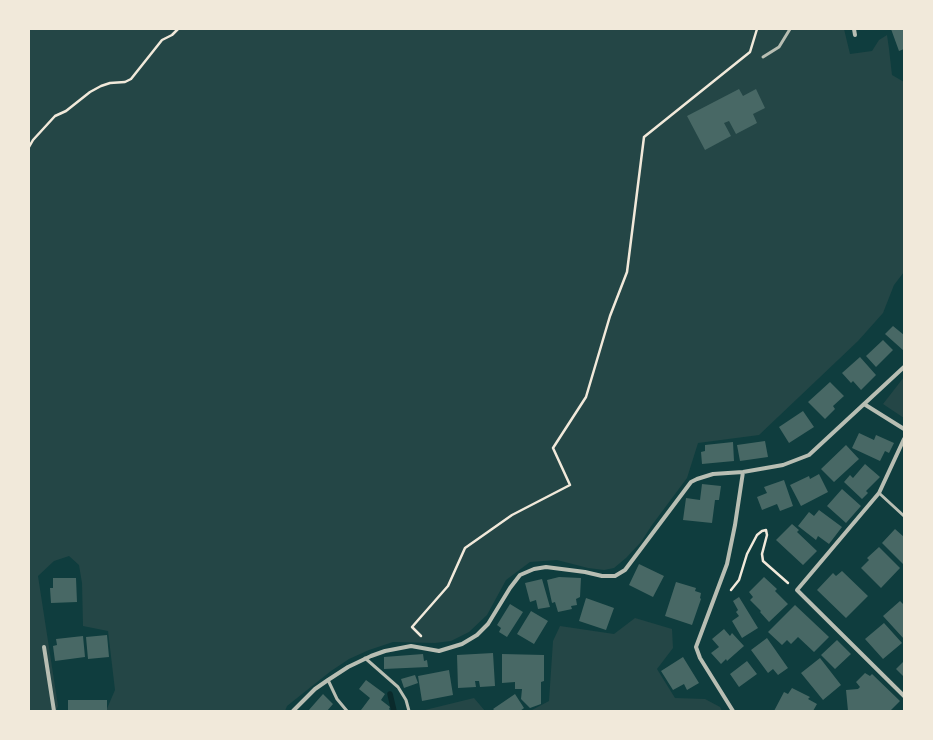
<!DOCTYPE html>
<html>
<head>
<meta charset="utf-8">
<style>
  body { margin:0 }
  #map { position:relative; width:933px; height:740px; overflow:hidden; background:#0f3d3e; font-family:Merriweather,serif }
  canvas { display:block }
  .frame { position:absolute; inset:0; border:30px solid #f1e9da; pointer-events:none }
</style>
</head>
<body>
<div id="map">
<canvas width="933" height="740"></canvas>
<div class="frame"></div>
</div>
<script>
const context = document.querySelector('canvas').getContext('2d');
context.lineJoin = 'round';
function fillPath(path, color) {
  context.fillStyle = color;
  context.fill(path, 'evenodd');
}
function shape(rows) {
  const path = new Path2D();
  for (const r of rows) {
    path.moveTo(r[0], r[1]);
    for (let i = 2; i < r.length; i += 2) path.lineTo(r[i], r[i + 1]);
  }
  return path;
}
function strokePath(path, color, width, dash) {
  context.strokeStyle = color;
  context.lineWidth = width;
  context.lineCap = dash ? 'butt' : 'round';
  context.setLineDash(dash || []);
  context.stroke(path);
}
const green = shape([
  [29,29,844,29,850,54,872,51,879,40,887,35,889,49,892,75,904,82,904,272,894,285,883,313,858,341,759,435,698,443,687,478,652,525,641,542,626,558,614,568,604,570,588,568,557,560,530,562,506,580,487,615,469,632,451,641,435,643,393,642,369,650,349,659,331,671,287,706,285,711,106,711,115,690,108,631,83,626,82,583,79,565,69,556,54,561,38,576,58,706,56,711,29,711],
  [904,377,904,418,883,404],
  [635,618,672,629,673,648,657,669,675,698,705,699,720,707,722,711,530,711,549,701,553,641,560,626,614,634],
  [474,698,485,711,425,711,425,710]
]);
const stream = shape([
  [390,694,394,711]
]);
const building = shape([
  [891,29,904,29,904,49,899,51],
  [739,89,743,96,756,89,765,108,753,114,757,123,736,134,729,121,724,123,731,136,705,150,687,116],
  [893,326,904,335,904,351,885,334],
  [883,340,893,350,876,367,866,356],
  [860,357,876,375,861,390,853,381,851,383,842,373],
  [830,382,844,396,833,406,835,409,825,419,808,402],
  [803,411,814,427,789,443,779,427],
  [859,433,874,440,876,435,894,443,889,453,885,451,880,461,852,448],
  [765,441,768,457,740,461,737,445],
  [733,442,734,461,702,464,701,452,705,451,705,445],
  [846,445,859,459,834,482,821,469],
  [865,464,880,477,866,491,868,493,862,499,844,482,850,475,853,478],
  [819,474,828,492,801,506,790,485,809,476,810,479],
  [784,480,793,506,780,511,777,504,762,510,757,497,767,493,764,487],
  [702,484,721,486,719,500,715,500,712,523,683,520,686,498,700,500],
  [842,489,861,506,846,523,827,506],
  [819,510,842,527,829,544,818,536,816,540,798,526,809,512,814,516],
  [792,524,799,530,797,532,817,551,803,565,776,540],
  [895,529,904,537,904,565,882,543],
  [879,547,900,568,881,588,861,568,869,560,867,558],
  [639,564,664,576,653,597,629,585],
  [842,571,868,596,846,618,817,590,833,573,836,576],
  [559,577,581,578,580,597,576,599,577,605,571,606,572,609,558,612,555,602,552,603,547,580],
  [764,577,777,589,775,591,788,604,769,622,760,612,761,611,750,600,753,597,749,592],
  [53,578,76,578,77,602,51,603,50,588,53,588],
  [542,579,550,607,538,609,536,600,530,602,525,583],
  [676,582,696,588,695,591,701,593,700,598,701,599,692,625,665,616],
  [739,597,758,628,742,638,732,621,739,616,736,612,738,610,733,601],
  [586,598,614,608,606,630,579,621],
  [900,601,904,605,904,639,883,616],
  [510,604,523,612,507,637,499,632,501,628,497,625],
  [795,605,829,637,814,652,798,637,791,644,787,640,782,645,768,632],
  [531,611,548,621,534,644,517,634],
  [884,623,902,643,883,659,865,639],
  [724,629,730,636,732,633,744,646,727,661,726,659,721,664,711,653,719,647,712,639],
  [107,635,109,657,88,659,86,637],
  [83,636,85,657,55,661,53,646,57,645,56,639],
  [767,638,788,668,778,675,773,669,768,673,751,650],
  [837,640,851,654,835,669,821,655],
  [493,653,495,686,480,687,479,681,475,681,476,687,458,688,457,655],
  [423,654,424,661,427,660,428,667,384,669,384,657],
  [502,654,544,655,544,681,541,682,541,704,530,708,521,699,522,689,515,689,515,682,502,683],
  [683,657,699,683,687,690,684,684,673,690,661,671],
  [820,658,841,685,823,700,801,673],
  [747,661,757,674,739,687,730,674],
  [904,661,904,677,896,669],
  [449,670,453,695,422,701,418,676],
  [865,673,870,676,872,674,900,701,890,711,848,711,846,690,858,689,860,687,856,682],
  [415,675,418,683,404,688,401,679],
  [366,680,385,694,381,700,390,707,389,709,391,711,361,710,370,698,359,689],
  [792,688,810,697,808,699,817,704,813,711,774,711,784,692,788,694],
  [323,694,333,704,327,711,308,711],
  [515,694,524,708,520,711,495,711,493,709],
  [68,700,107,700,107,711,68,711]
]);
const path = shape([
  [29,147,33,140,55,116,66,111,90,92,101,86,110,83,125,82,131,79,162,40,172,35,178,29],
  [731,590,739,580,747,554,757,535,762,531,766,530,767,535,762,554,763,561,788,583],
  [421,636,412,627,448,586,465,548,512,515,570,485,553,448,586,397,610,316,627,272,644,137,750,52,757,29]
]);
const service = shape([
  [763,57,779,47,790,29],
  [879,493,904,516],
  [365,658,398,687,406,700,409,711],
  [328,680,337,699,347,711]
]);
const minor = shape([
  [854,29,855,35],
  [864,404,904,429],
  [904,439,879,493,797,590,904,696],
  [44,647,54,711],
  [293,711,315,689,328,680,348,667,371,656,385,651,411,646,439,651,462,644,477,635,488,624,510,588,520,575,534,569,546,567,585,572,602,576,615,576,625,570,691,482,697,479,713,474,743,472,783,465,809,455,904,367],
  [733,711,700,658,696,647,727,564,735,525,743,472]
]);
fillPath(green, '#244646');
strokePath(stream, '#0a2a2b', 5.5);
fillPath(building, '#486865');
strokePath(path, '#f1e9da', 2.5);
strokePath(service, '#b8beb3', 3);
strokePath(minor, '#b8beb3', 4);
</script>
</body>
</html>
